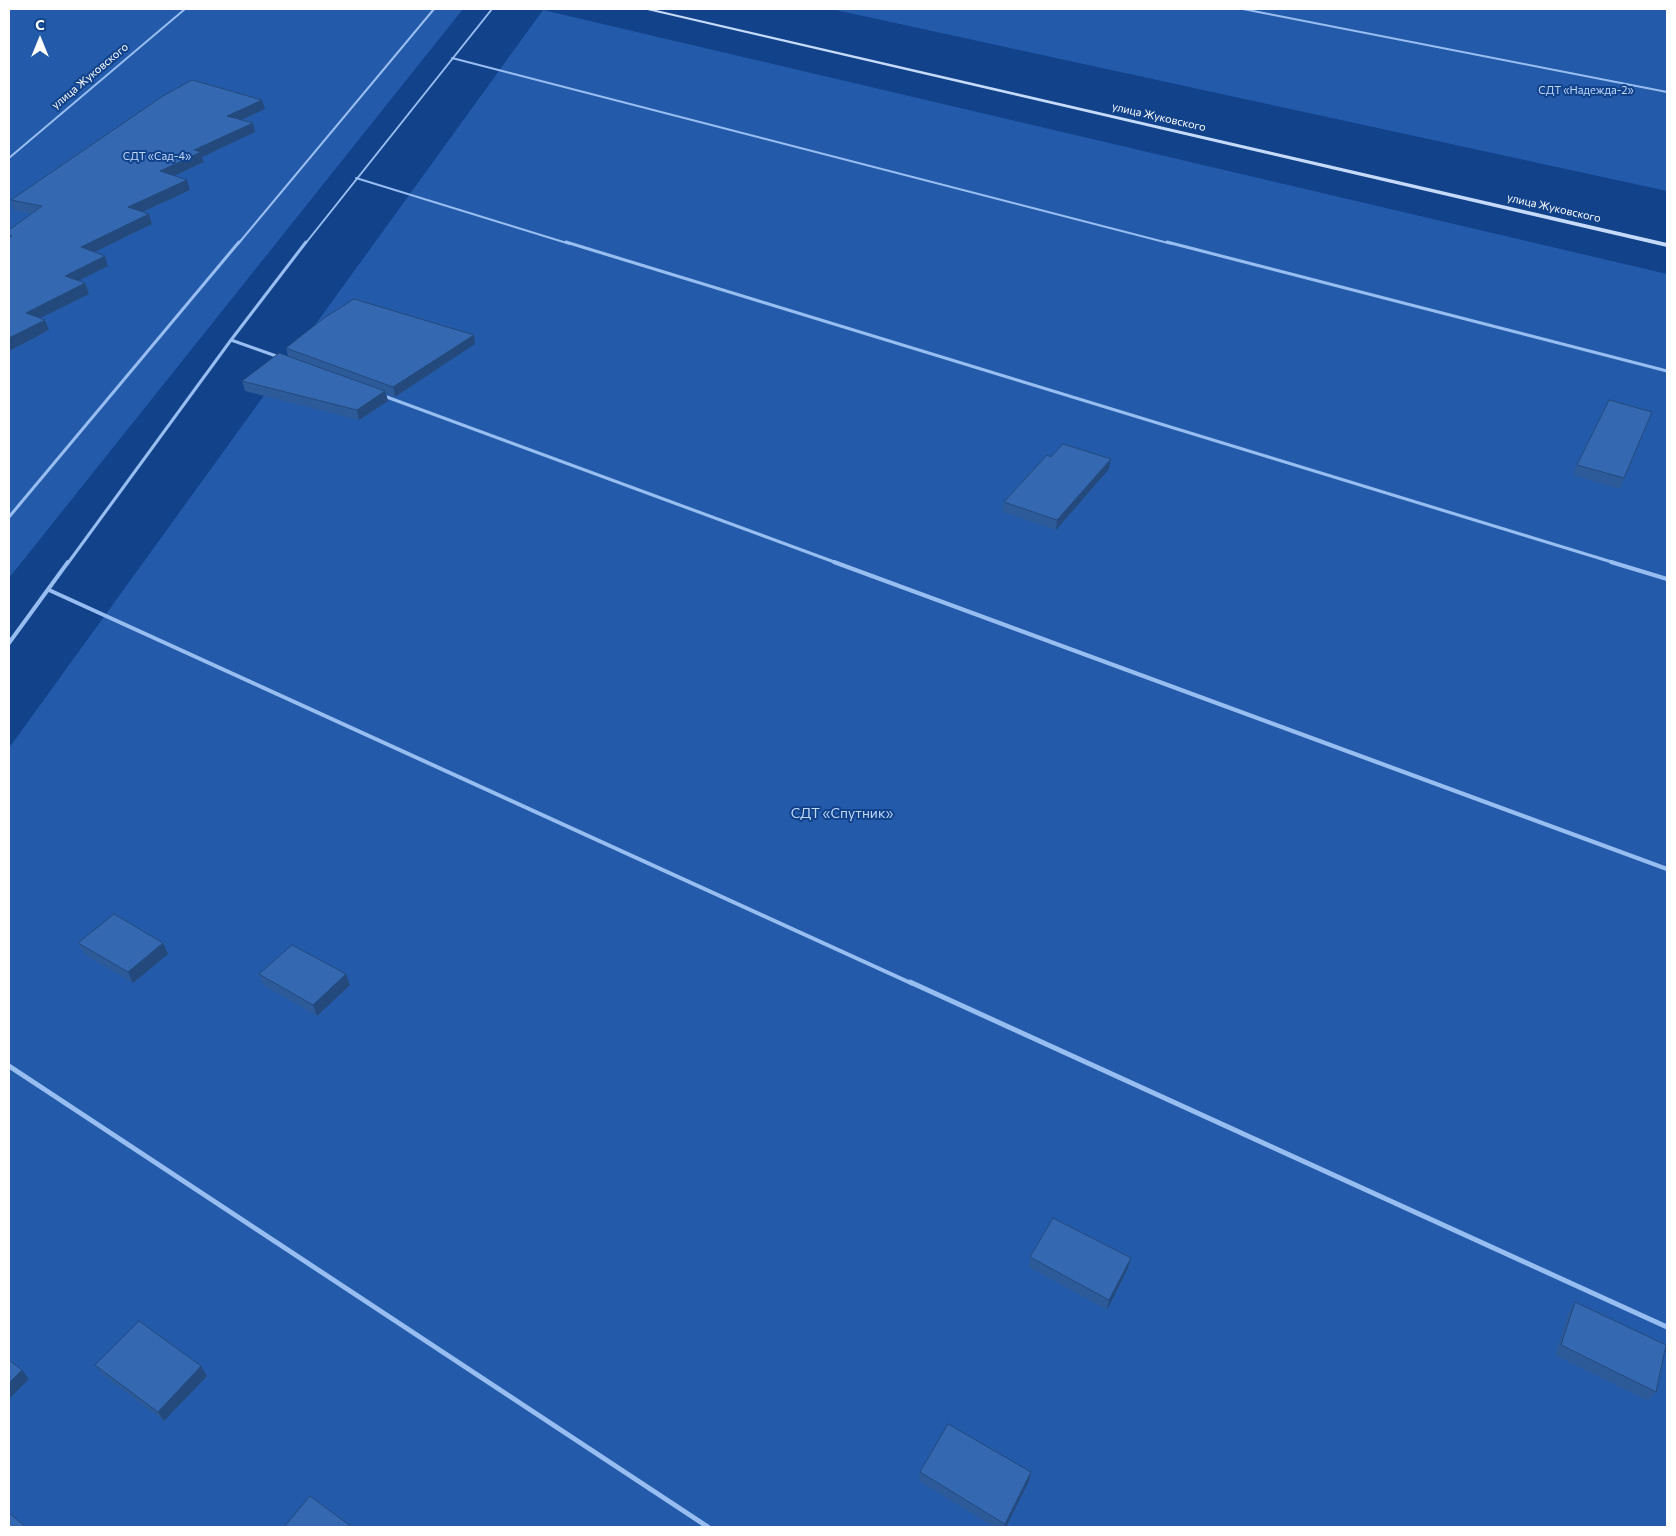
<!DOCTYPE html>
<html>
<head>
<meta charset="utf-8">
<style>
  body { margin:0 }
  #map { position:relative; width:1676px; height:1536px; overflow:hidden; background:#11428a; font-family:Commissioner,sans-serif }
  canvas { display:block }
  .frame { position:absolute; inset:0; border:10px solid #fff; pointer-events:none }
  .north { position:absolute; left:15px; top:15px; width:50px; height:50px; -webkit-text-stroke:4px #11428a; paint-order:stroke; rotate:0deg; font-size:14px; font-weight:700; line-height:20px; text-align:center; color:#fff }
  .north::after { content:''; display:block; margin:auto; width:18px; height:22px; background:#fff; clip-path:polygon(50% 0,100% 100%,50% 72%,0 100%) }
</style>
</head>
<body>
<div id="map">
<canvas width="1676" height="1536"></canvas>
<div class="frame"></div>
<div class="north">С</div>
</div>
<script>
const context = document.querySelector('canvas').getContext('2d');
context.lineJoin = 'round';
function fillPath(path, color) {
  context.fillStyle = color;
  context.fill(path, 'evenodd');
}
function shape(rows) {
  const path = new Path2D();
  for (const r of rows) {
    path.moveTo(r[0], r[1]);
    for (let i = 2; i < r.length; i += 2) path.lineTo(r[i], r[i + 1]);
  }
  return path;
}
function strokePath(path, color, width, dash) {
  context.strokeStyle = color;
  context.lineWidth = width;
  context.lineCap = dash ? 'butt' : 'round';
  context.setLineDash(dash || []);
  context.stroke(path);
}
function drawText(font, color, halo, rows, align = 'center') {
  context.font = font + ' Commissioner,sans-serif';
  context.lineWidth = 4;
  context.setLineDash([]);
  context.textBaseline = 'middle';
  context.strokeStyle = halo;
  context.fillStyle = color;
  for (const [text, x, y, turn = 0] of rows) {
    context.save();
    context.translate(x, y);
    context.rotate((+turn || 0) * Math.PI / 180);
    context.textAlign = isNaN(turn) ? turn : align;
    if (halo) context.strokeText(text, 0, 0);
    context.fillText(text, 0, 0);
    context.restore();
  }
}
const green = shape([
  [9,9,463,9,9,578],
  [831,9,1667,9,1667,191],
  [543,10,1667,274,1667,1527,9,1527,9,748]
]);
const serviceFar3 = shape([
  [1243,9,1667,92],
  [452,58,1172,244],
  [9,158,185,9],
  [356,178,570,244],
  [238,244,434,9],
  [305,244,492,9]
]);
const serviceFar2 = shape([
  [566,242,1615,563],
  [1167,242,1667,371],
  [231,340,279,357],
  [384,396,837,563],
  [9,517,239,242],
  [68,563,231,340,306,242]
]);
const serviceFar1 = shape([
  [834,562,1667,869],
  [1611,562,1667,579],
  [49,590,913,984],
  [9,643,68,562]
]);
const service = shape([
  [910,982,1667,1327],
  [9,1066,708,1527]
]);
const secondary = shape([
  [643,9,652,9,1667,243,1667,247,643,9]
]);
const wall = shape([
  [265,109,242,120,255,132,202,157,204,162,174,176,190,190,143,212,149,214,152,224,95,252,108,266,78,281,85,283,89,294,40,318,49,330,9,351,9,230,32,214,14,210,11,200],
  [474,335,475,344,395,397,386,393,388,401,359,420,245,391,242,381,288,356,286,348],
  [1652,412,1620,489,1573,475,1577,465],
  [1109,469,1056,530,1003,512,1004,502],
  [78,943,163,943,168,954,133,983,84,954],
  [259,974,350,985,317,1016,263,985],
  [1030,1257,1131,1258,1128,1268,1107,1310,1029,1267],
  [1575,1302,1656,1392,1648,1401,1555,1355,1569,1312],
  [95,1365,201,1366,207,1376,164,1421,102,1374],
  [920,1472,1031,1472,1029,1481,1006,1527,994,1527,919,1481]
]);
const shadedWall = shape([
  [262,100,265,109,230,125,227,116],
  [253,123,255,132,202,157,204,162,163,181,160,171,194,150],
  [187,180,190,190,131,217,128,207],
  [149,214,152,224,84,257,81,247],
  [105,256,108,266,68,286,65,276],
  [85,283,89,294,30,323,26,313],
  [45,320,49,330,9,351,9,338],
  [474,335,475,344,395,397,393,387],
  [385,391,388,401,359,420,357,410],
  [1111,459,1109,469,1056,530,1057,520],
  [163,943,168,954,133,983,128,972],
  [346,974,350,985,317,1016,313,1005],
  [1131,1258,1128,1268,1107,1310,1109,1300],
  [201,1366,207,1376,164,1421,158,1412],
  [22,1370,29,1379,9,1399,9,1383],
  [1031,1472,1029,1481,1006,1527,1004,1527,1005,1524]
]);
const building = shape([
  [192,80,262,100,227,116,253,123,194,150,201,152,160,171,187,180,128,207,149,214,81,247,105,256,65,276,85,283,26,313,45,320,9,338,9,238,12,236,9,235,9,230,42,206,11,200,163,96,192,80],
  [354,299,474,335,393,387,286,348,324,318,354,299],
  [279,353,385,391,357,410,242,381,279,353],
  [1609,400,1652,412,1624,478,1577,465,1609,400],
  [1063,444,1111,459,1057,520,1004,502,1047,455,1051,457,1063,444],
  [114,914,163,943,128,972,78,943,114,914],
  [292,945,346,974,313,1005,259,974,292,945],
  [1053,1218,1131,1258,1109,1300,1030,1257,1053,1218],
  [1575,1302,1666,1345,1656,1392,1561,1345,1575,1302],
  [139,1321,201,1366,158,1412,95,1365,139,1321],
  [9,1360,22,1370,9,1383,9,1360],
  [948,1424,1031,1472,1005,1524,920,1472,948,1424],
  [310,1496,352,1527,284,1527,310,1496],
  [9,1513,26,1527,9,1527,9,1513]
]);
const farStreetnames = [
  ["улица Жуковского",90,76,-40],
  ["улица Жуковского",1159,117,13],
  ["улица Жуковского",1554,208,13]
];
const farParknames = [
  ["СДТ «Надежда-2»",1586,90],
  ["СДТ «Сад-4»",157,156]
];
const parkNames = [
  ["СДТ «Спутник»",842,813]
];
fillPath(green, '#235baa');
strokePath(serviceFar3, '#97bdf1', 2);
strokePath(serviceFar2, '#97bdf1', 3);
strokePath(serviceFar1, '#97bdf1', 4);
strokePath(service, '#97bdf1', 5);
fillPath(secondary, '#c6dbfc');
fillPath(wall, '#2d5a99');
fillPath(shadedWall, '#244a7d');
fillPath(building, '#3469b2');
strokePath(building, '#244a7d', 1);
drawText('11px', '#fff', '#11428a', farStreetnames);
drawText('11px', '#bed8fd', '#11428a', farParknames);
drawText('14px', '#bed8fd', '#11428a', parkNames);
</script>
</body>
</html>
